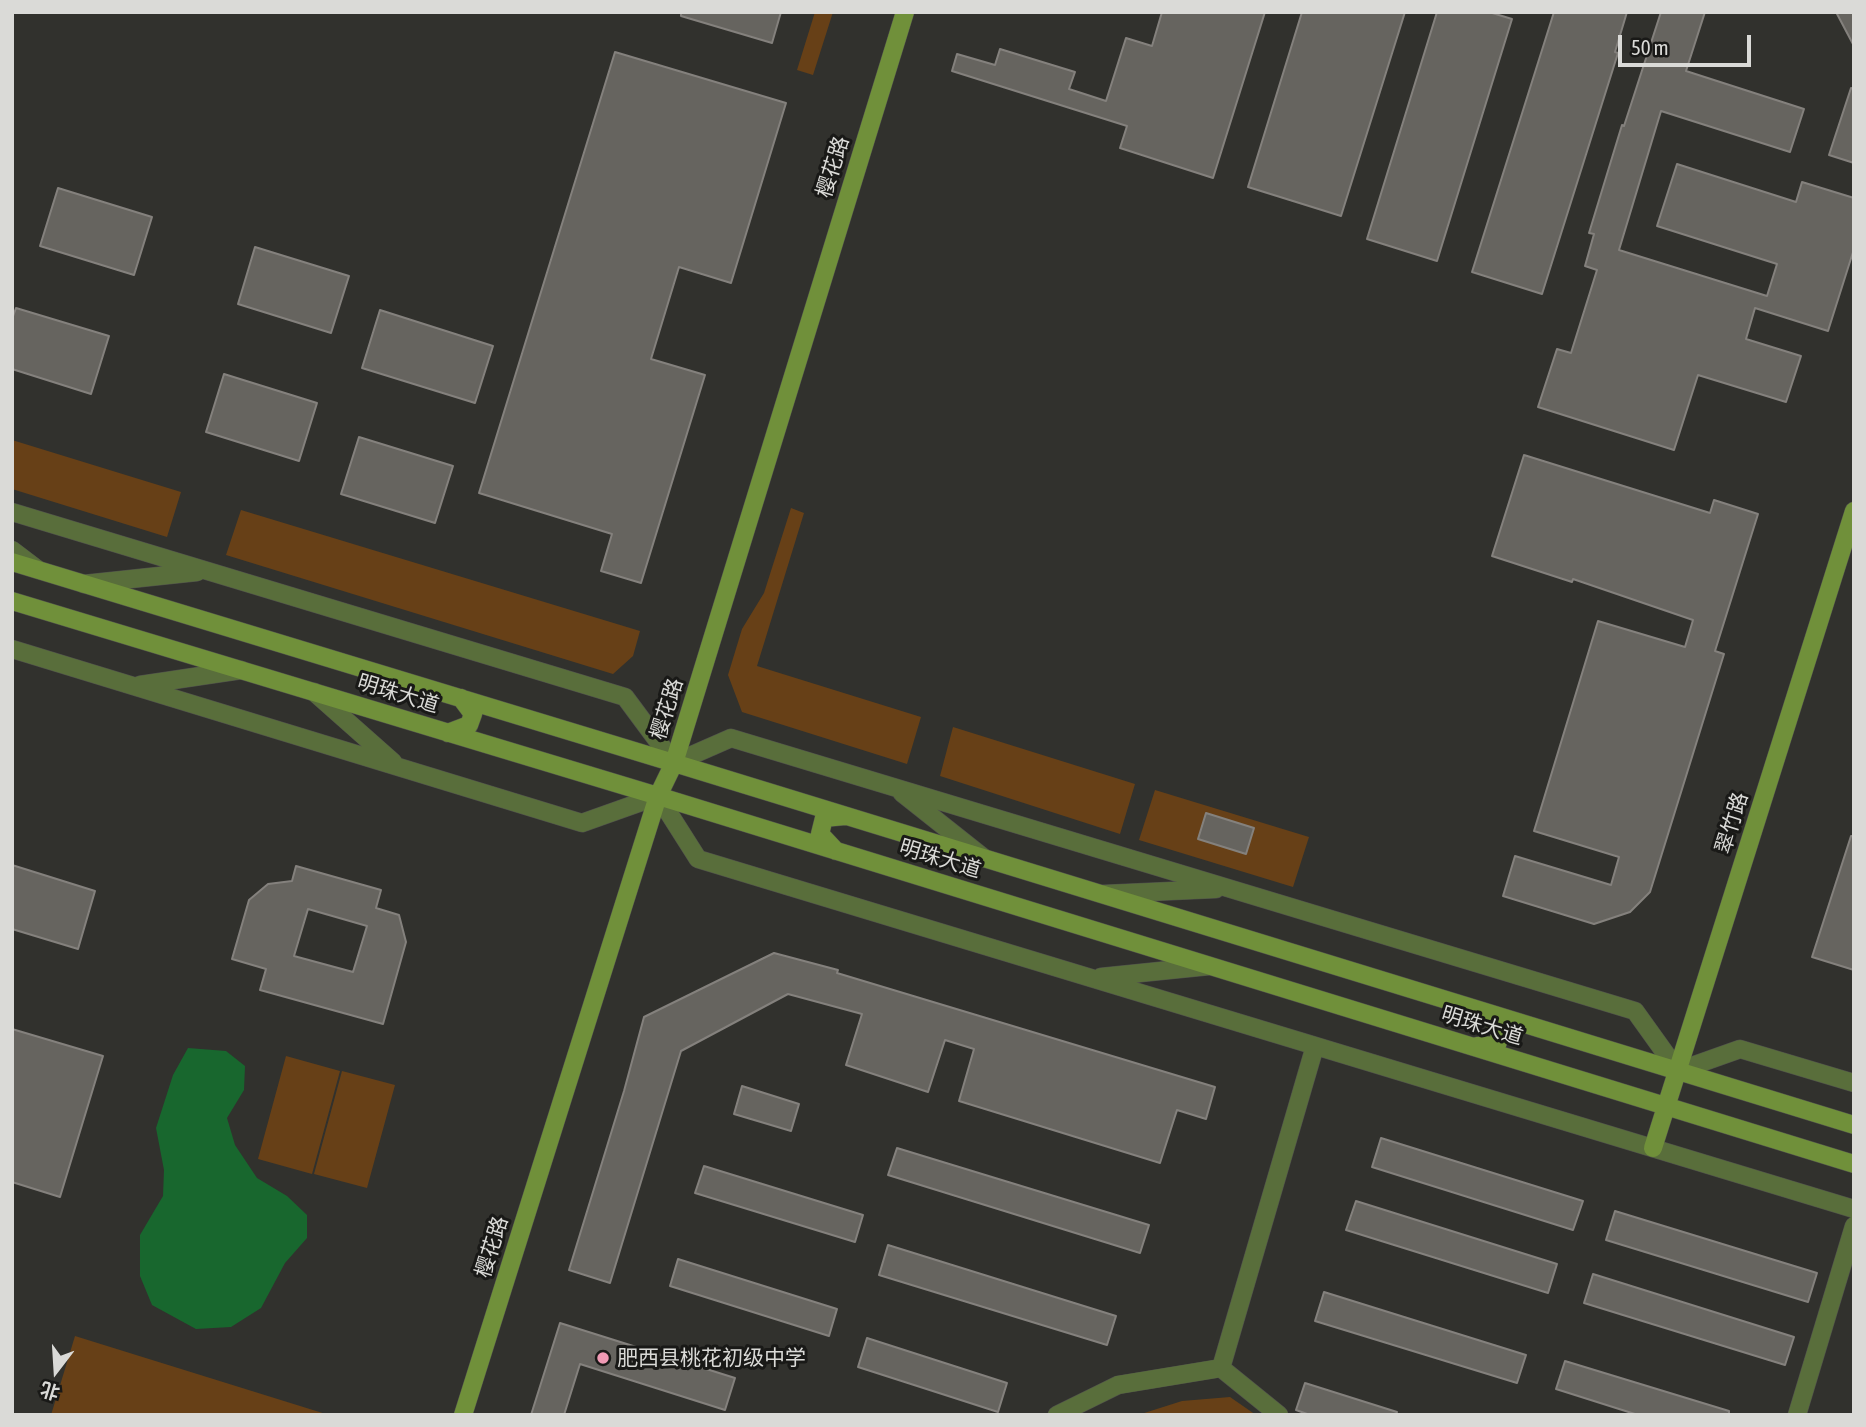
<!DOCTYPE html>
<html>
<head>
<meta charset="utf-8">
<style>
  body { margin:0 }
  #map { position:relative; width:1866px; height:1427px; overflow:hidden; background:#31312d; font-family:"Asap Condensed","Noto Sans SC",sans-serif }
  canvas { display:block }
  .frame { position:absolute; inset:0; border:14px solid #dadad7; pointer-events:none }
  .north { position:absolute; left:21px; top:1336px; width:70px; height:70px; -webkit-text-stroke:5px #191917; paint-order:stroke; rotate:197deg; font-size:19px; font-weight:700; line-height:28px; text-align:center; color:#dadad7 }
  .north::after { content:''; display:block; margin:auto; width:24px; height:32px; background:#dadad7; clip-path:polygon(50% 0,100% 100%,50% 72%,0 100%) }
  .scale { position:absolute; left:1618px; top:35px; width:133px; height:32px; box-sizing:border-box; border:4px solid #dadad7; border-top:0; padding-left:9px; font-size:21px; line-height:24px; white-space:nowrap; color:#dadad7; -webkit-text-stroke:5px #191917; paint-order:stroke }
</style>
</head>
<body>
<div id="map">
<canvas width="1866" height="1427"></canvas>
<div class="frame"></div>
<div class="north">北</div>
<div class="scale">50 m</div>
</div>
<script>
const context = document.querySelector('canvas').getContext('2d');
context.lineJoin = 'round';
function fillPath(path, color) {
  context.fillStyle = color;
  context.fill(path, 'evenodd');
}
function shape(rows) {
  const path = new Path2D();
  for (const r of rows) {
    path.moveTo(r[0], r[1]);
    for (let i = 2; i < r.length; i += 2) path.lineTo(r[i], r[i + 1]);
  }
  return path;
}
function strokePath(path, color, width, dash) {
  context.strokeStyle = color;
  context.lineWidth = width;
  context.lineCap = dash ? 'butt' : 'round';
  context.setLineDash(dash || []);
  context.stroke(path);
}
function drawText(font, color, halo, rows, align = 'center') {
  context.font = font + ' "Asap Condensed","Noto Sans SC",sans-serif';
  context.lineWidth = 6;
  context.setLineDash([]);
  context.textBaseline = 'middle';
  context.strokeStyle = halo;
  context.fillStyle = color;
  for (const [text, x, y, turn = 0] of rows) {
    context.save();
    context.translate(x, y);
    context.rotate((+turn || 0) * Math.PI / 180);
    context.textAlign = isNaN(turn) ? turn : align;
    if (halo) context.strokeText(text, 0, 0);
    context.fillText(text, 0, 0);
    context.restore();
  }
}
const green = shape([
  [815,12,833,12,813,75,797,70],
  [12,440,181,492,167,537,12,489],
  [791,508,804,513,757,666,921,717,907,764,742,712,728,675,742,629,764,593],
  [241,510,640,631,633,656,613,674,226,555],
  [953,727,1135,784,1120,834,940,776],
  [1155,790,1309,837,1293,887,1139,840],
  [286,1056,340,1071,312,1174,258,1159],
  [342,1071,395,1085,367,1188,314,1174],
  [75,1336,329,1415,51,1415],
  [1230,1397,1256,1415,1138,1415,1182,1401]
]);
const water = shape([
  [188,1048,226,1051,245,1066,244,1090,227,1118,235,1145,257,1178,287,1196,307,1215,307,1238,285,1263,261,1308,231,1327,196,1329,152,1305,140,1276,140,1235,163,1196,164,1170,156,1128,173,1075]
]);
const building = shape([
  [681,12,781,12,772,43,681,16,681,12],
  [1162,12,1265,12,1213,178,1120,148,1127,126,952,71,957,54,995,65,1000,49,1075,72,1069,89,1106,101,1126,38,1152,46,1162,12],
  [1302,12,1405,12,1341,216,1248,187,1302,12],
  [1437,12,1489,12,1512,19,1437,261,1367,239,1437,12],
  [1554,12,1627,12,1615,52,1618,53,1542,294,1472,272,1554,12],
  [1661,12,1705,12,1686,71,1804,109,1790,152,1661,111,1619,250,1767,296,1777,264,1657,226,1677,164,1796,202,1802,182,1854,198,1854,249,1828,331,1755,308,1746,339,1801,356,1786,402,1698,375,1674,450,1538,407,1557,349,1571,353,1597,270,1585,266,1594,234,1589,233,1622,125,1624,126,1661,12],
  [1836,12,1854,12,1854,46,1836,12],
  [615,52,786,103,731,283,679,267,651,359,705,375,641,583,601,571,612,534,479,493,615,52],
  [1851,88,1854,89,1854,163,1829,155,1851,88],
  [58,188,152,217,134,275,40,246,58,188],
  [255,247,349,276,331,333,238,304,255,247],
  [16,308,109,336,91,394,12,369,12,319,16,308],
  [380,310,493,346,475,403,362,368,380,310],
  [224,374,317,403,299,461,206,432,224,374],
  [359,437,453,466,435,523,341,494,359,437],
  [1524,455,1710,513,1714,500,1758,514,1715,651,1724,654,1650,892,1630,912,1594,924,1503,896,1515,856,1611,885,1619,857,1534,831,1598,621,1685,647,1693,620,1573,579,1572,582,1492,556,1524,455],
  [1206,813,1254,828,1246,854,1198,839,1206,813],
  [1851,836,1854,836,1854,970,1812,957,1851,836],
  [12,865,95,891,78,949,12,929,12,865],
  [296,866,381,890,376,908,399,915,406,942,383,1024,260,990,266,969,232,959,249,900,268,884,292,881,296,866],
  [308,909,367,926,353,972,294,956,308,909],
  [774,953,838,970,837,973,1215,1087,1206,1119,1177,1110,1160,1163,959,1101,974,1049,945,1040,928,1092,846,1065,862,1014,788,994,681,1051,610,1283,569,1270,624,1091,644,1017,774,953],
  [12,1029,103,1056,60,1197,12,1182,12,1029],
  [742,1086,799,1104,791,1131,734,1114,742,1086],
  [1381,1138,1583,1201,1573,1230,1372,1167,1381,1138],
  [897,1148,1149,1225,1140,1253,888,1175,897,1148],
  [704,1166,863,1215,855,1242,695,1193,704,1166],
  [1356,1201,1557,1264,1548,1293,1346,1230,1356,1201],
  [1615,1211,1817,1273,1808,1302,1606,1240,1615,1211],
  [888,1245,1116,1316,1107,1345,879,1275,888,1245],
  [678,1259,837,1309,829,1336,670,1286,678,1259],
  [1593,1274,1794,1337,1785,1365,1584,1303,1593,1274],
  [1324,1292,1526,1355,1517,1383,1315,1321,1324,1292],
  [560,1323,735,1378,725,1410,580,1364,564,1415,531,1415,560,1323],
  [867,1338,1007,1383,998,1412,858,1367,867,1338],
  [1565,1361,1729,1411,1729,1415,1638,1415,1556,1389,1565,1361],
  [1305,1383,1397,1412,1396,1415,1310,1415,1296,1410,1305,1383]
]);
const street = shape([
  [12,512,625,697,674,763,731,738,1635,1011,1678,1071,1740,1049,1854,1083],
  [12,550,37,569],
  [84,584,197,572],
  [12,649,582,823,658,796,698,859,1854,1209],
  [140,685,241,670],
  [314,692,393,762],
  [902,793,984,858],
  [1104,894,1216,889],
  [1101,977,1209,966],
  [1221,1368,1279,1415],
  [1057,1415,1118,1385,1221,1368,1315,1046],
  [1797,1415,1854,1226]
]);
const secondary = shape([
  [12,562,674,763,1854,1125],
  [12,601,658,796,1854,1164],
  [448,733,469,725,473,714,461,698],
  [836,851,820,834,824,818,845,816],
  [1477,1046,1497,1045,1502,1029,1485,1014],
  [1653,1148,1854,511],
  [463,1415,658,796,674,763,905,12]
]);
const markers = [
  [603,1358,7,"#f09ab4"]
];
const streetNames = [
  ["樱花路",833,167,-73],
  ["明珠大道",398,694,17],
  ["樱花路",667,709,-73],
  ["翠竹路",1732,823,-73],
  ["明珠大道",940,859,17],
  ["明珠大道",1482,1026,17],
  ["樱花路",492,1247,-73]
];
const poiNames = [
  ["肥西县桃花初级中学",617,1358]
];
fillPath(green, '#674017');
fillPath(water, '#18672e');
fillPath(building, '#66645f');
strokePath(building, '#84817d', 2);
strokePath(street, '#4f4f4c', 19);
strokePath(secondary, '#4f4f4c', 19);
strokePath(street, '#596e3b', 18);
strokePath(secondary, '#70903a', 18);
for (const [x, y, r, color] of markers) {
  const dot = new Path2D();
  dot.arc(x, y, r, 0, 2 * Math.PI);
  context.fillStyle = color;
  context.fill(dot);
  strokePath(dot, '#191917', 2.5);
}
drawText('21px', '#dadad7', '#191917', streetNames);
drawText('21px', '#dadad7', '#191917', poiNames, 'left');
</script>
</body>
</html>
